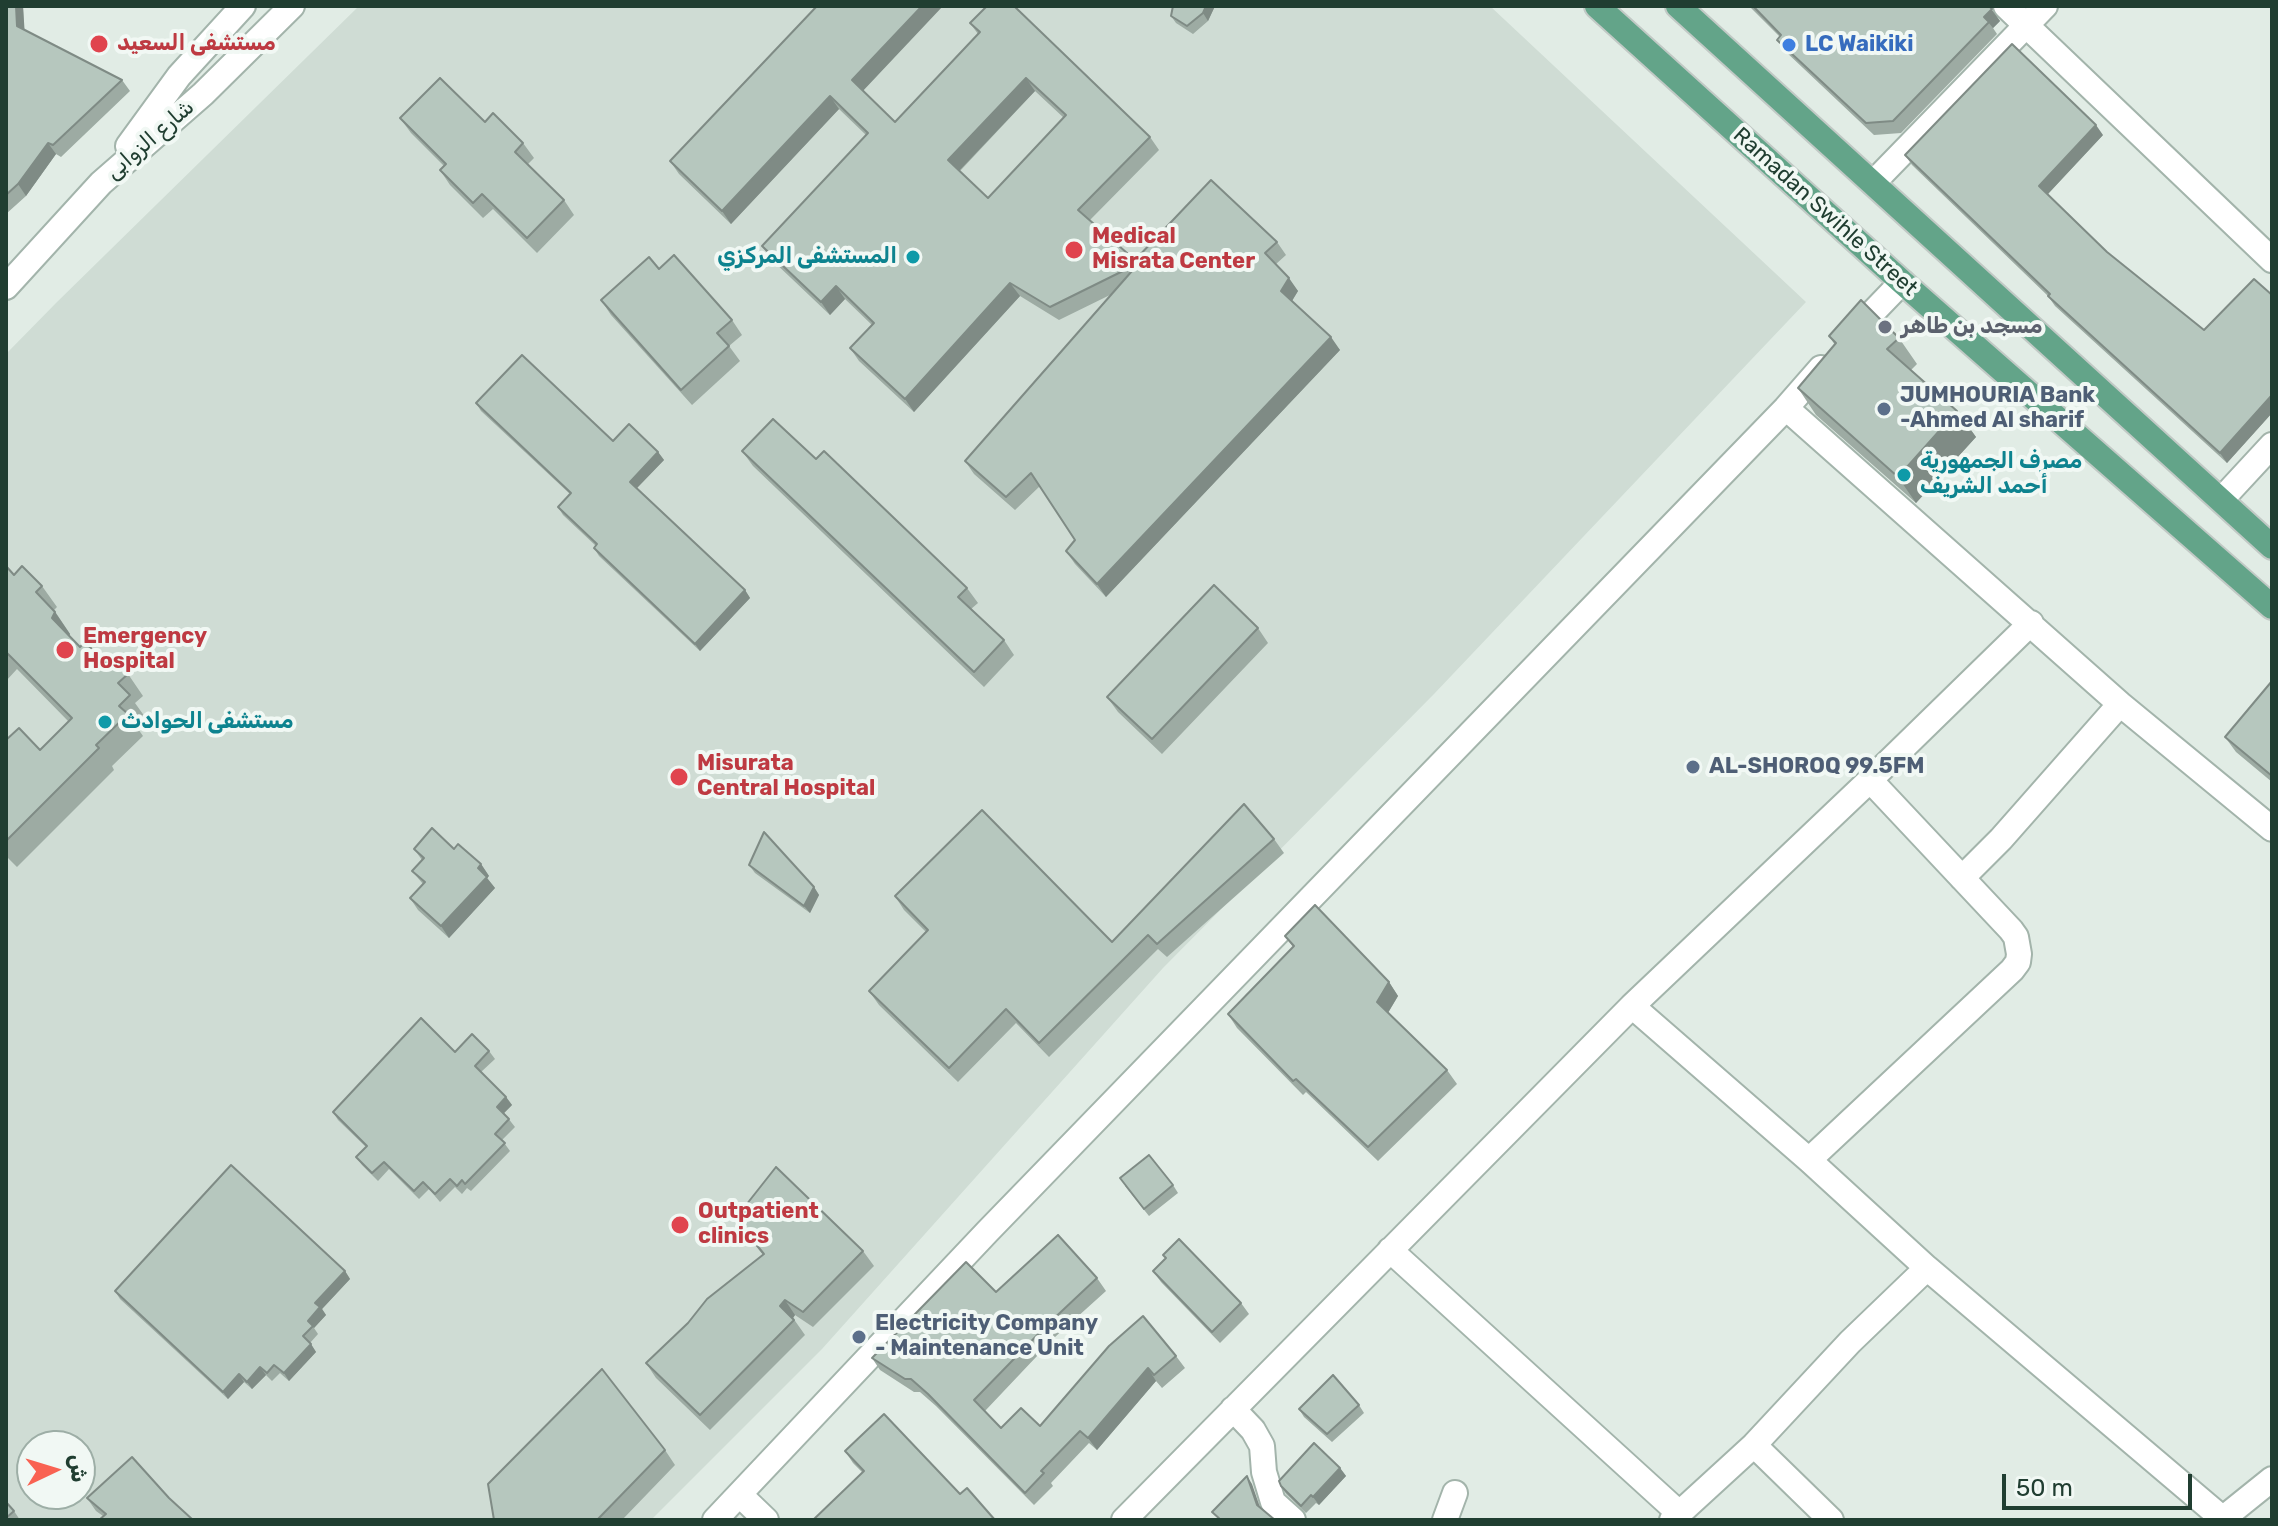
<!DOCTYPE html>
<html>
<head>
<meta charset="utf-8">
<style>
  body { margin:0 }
  #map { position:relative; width:2278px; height:1526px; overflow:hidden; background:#e1ece5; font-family:Rubik,"Noto Sans Arabic",sans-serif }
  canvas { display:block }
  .frame { position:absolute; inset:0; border:8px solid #203e31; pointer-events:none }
  .north { position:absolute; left:16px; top:1430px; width:80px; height:80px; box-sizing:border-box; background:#f1f8f4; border:2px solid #9daea6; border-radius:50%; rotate:86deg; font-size:22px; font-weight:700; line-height:32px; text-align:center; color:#203e31 }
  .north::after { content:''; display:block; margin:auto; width:28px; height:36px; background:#f96252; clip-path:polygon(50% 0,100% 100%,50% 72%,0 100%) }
  .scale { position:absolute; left:2002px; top:1474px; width:190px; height:36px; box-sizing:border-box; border:4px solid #203e31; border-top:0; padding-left:10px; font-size:24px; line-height:28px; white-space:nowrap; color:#203e31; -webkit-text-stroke:6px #f1f8f4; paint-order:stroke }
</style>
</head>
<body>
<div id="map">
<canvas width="2278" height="1526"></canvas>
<div class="frame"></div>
<div class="north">ش</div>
<div class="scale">50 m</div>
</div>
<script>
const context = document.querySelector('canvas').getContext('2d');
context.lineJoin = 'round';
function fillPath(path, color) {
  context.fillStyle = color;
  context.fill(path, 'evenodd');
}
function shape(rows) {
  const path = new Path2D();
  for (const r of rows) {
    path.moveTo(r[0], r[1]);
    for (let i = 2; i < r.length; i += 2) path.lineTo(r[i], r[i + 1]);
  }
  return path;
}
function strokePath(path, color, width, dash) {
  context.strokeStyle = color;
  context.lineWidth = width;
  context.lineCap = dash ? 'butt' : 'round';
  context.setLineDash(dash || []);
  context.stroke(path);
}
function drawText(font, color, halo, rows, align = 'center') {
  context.font = font + ' Rubik,"Noto Sans Arabic",sans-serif';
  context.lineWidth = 8;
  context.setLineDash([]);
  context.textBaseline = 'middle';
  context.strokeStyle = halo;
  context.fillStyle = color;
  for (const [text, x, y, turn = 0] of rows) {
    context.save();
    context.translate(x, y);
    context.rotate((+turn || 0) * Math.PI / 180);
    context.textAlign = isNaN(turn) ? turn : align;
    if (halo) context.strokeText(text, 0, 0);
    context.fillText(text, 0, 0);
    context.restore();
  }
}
const built = shape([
  [359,6,1490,6,1806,302,1434,694,1163,968,822,1349,651,1520,6,1520,6,354,56,303],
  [32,1446,80,1446,80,1494,32,1494]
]);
const minor = shape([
  [2006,6,2272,260],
  [1873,183,2045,6],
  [1851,335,1902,282],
  [1786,408,2120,704,2272,829],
  [2222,499,2272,445],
  [1962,878,2001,839,2120,704],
  [1632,1006,1809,1160,1927,1268,2223,1519],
  [1809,1160,2012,970,2018,962,2019,954,2016,937,2011,930,1870,780],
  [1390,1250,1679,1513],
  [1233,1409,1253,1430,1262,1446,1264,1472,1273,1502,1293,1520],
  [1754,1445,1831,1520],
  [740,1495,766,1520],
  [715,1520,988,1231,1786,408,1821,368],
  [1124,1520,1632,1006,1870,780,2031,623],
  [1445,1520,1455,1493],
  [1672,1520,1754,1445,1850,1342,1927,1268],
  [2221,1520,2272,1479]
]);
const tertiary = shape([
  [128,146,179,76,243,6],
  [6,287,101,183,203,94,292,6]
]);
const primary = shape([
  [1597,6,1902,282,2272,607],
  [1678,6,2272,547]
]);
const wall = shape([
  [6,6,23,6,24,30,122,80,130,91,61,157,56,154,26,196,6,214],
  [817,6,863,91,895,122,978,34,970,23,1150,137,1159,150,1090,220,1135,260,1277,242,1286,255,1276,264,1298,291,1292,301,1340,350,1106,597,1075,564,1066,551,1075,540,1040,486,1015,510,974,474,965,461,1112,294,1059,320,1020,296,914,412,859,361,850,348,872,325,845,299,830,315,771,259,762,246,866,135,839,109,731,224,679,174,670,161],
  [1035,91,1064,118,988,198,960,171],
  [1215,6,1208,21,1193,34,1176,23,1171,16],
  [1749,6,1992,6,1992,10,2000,21,1993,28,1997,34,1901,133,1874,135,1785,51,1777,40,1780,37],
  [400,118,485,122,523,143,534,158,528,164,564,200,574,215,537,253,493,209,483,218,450,185,440,170,444,166,411,133],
  [2103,135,2048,194,2107,252,2204,330,2272,295,2272,413,2227,463,2055,306,2048,296,1912,165,1905,155],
  [659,269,732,320,742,335,729,346,740,361,692,405,611,315,601,300],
  [1829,336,1899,338,1917,364,1911,370,1957,411,1976,437,1916,503,1816,415,1798,388,1835,345],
  [476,403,613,441,658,452,664,460,637,488,745,590,750,598,700,651,599,556,594,548,596,546,563,515,558,507,570,494,481,411],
  [742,451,816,459,967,588,978,603,971,609,1004,640,1014,655,984,687,753,466],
  [6,566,14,575,42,586,57,607,54,610,70,634,69,636,80,647,107,665,128,674,143,696,135,703,145,717,136,726,143,736,112,766,114,770,17,867,8,858,6,860,6,740,40,750,69,722,17,669,6,681],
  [1258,628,1268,643,1162,754,1118,712,1107,697],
  [2272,681,2272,782,2236,752,2225,737],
  [1274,839,1284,853,1167,957,1158,949,1049,1057,1016,1023,958,1082,879,1005,869,991,926,932,904,910,895,896,1112,942],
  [414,849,454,849,481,864,489,876,487,878,495,888,449,938,418,910,410,898,423,884,412,871,422,860],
  [749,865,814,887,819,895,810,913,755,873],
  [1285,936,1389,982,1398,996,1388,1013,1447,1070,1457,1084,1378,1161,1306,1092,1303,1095,1237,1028,1228,1014,1293,947],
  [489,1051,495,1059,481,1072,506,1097,512,1105,504,1113,515,1127,502,1140,510,1151,471,1191,467,1188,462,1194,455,1187,440,1202,429,1189,419,1199,389,1169,378,1181,362,1165,356,1157,366,1147,338,1120,333,1112,455,1052],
  [1173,1185,1178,1193,1149,1216,1125,1186],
  [735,1219,863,1251,874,1266,813,1327,795,1315,793,1318,805,1335,710,1430,656,1378,646,1363,763,1255],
  [1163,1255,1241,1303,1249,1314,1220,1343,1161,1282,1153,1271,1166,1259],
  [345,1271,350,1279,322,1309,326,1315,314,1328,318,1334,310,1343,316,1352,289,1381,280,1373,272,1381,266,1375,252,1389,244,1382,228,1399,120,1299,115,1291],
  [1097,1278,1106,1291,1055,1337,985,1411,1001,1428,1040,1426,1176,1356,1185,1368,1162,1388,1156,1381,1097,1450,1089,1443,1051,1483,1053,1486,1034,1505,936,1406,920,1392,914,1392,880,1370,872,1358,996,1292],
  [1359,1405,1364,1413,1332,1442,1304,1417,1299,1409],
  [665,1450,675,1465,622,1520,494,1520],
  [845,1451,960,1494,995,1520,862,1472,853,1463],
  [1340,1468,1346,1476,1319,1505,1316,1503,1306,1513,1286,1494,1281,1486],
  [87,1498,169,1498,103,1516,96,1511],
  [6,1502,14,1511,20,1520,6,1520]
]);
const shadedWall = shape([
  [16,6,23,6,25,37,17,26],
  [922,6,943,6,861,93,852,80],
  [1206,6,1215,6,1208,21,1203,13],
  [1988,6,1992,6,1992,10,2000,21,1993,28,1984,17],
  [1026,78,1035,91,957,173,948,160],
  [830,96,839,109,731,224,722,211],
  [2096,125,2103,135,2046,196,2039,186],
  [48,143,56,154,26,196,18,184],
  [1289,278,1298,291,1290,304,1281,291],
  [1010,283,1020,296,914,412,905,399],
  [836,286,845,299,830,315,821,302],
  [1331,337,1340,350,1106,597,1097,584],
  [2272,395,2272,413,2227,463,2220,453],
  [1957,411,1976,437,1916,503,1898,477],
  [658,452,664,460,636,489,630,482],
  [745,590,750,598,700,651,695,644],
  [55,612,70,634,67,640,52,618],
  [481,864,489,876,487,878,495,888,449,938,441,926],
  [814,887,819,895,810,913,804,906],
  [1389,982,1398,996,1386,1016,1377,1002],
  [506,1097,512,1105,502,1115,497,1107],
  [345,1271,350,1279,322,1309,326,1315,314,1328,308,1321,315,1303],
  [785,1300,795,1315,791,1321,780,1306],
  [311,1344,316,1352,289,1381,284,1373],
  [260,1367,266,1375,252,1389,247,1382],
  [1148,1368,1156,1381,1097,1450,1088,1438],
  [239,1374,244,1382,228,1399,223,1392],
  [1340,1468,1346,1476,1319,1505,1313,1497],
  [1247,1476,1252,1484,1262,1513,1257,1505]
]);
const building = shape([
  [6,6,16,6,17,26,122,80,53,145,48,143,18,184,6,195,6,6],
  [817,6,922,6,852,80,895,122,980,32,970,23,987,6,1014,6,1150,137,1078,210,1135,260,1211,180,1277,242,1265,253,1289,278,1281,291,1331,337,1097,584,1066,551,1075,540,1031,473,1006,497,965,461,1139,263,1050,307,1010,283,905,399,850,348,874,323,836,286,821,302,762,246,868,133,830,96,722,211,670,161,817,6],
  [1026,78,1066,115,988,198,948,160,1026,78],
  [1173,6,1206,6,1203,13,1187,26,1171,16,1173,6],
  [1753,6,1989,6,1992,9,1984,17,1989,22,1893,121,1866,123,1777,40,1781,35,1753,6],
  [2012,44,2096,125,2039,186,2107,252,2204,330,2254,279,2272,295,2272,395,2220,453,2048,296,2050,294,1905,155,2012,44],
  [440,78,485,122,493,113,523,143,515,152,564,200,527,238,482,194,473,203,440,170,446,164,400,118,440,78],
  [674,255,732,320,717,333,729,346,681,390,601,300,649,257,659,269,674,255],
  [1861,300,1899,338,1887,349,1957,411,1898,477,1798,388,1836,343,1829,336,1861,300],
  [522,355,613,441,629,424,658,452,630,482,745,590,695,644,594,548,597,544,558,507,571,493,476,403,522,355],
  [773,419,816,459,824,451,967,588,958,597,1004,640,974,672,742,451,773,419],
  [6,566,14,575,22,566,42,586,36,592,55,612,52,618,80,647,85,642,107,665,113,659,128,674,118,683,130,695,119,706,128,714,96,745,99,748,6,841,6,740,19,728,40,750,72,718,6,652,6,566],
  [1214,585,1258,628,1152,739,1107,697,1214,585],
  [2272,681,2272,776,2225,737,2272,681],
  [1244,804,1274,839,1157,944,1148,935,1039,1043,1006,1009,949,1068,869,991,928,930,895,896,982,810,1112,942,1244,804],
  [432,828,454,849,458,844,481,864,478,868,487,877,441,926,410,898,425,882,412,871,424,858,414,849,432,828],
  [764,832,814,887,804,906,749,865,764,832],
  [1315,905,1389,982,1377,1002,1447,1070,1368,1147,1296,1079,1293,1081,1228,1014,1294,946,1285,936,1315,905],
  [421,1018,455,1052,472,1034,489,1051,475,1066,506,1097,497,1107,509,1119,495,1134,505,1143,465,1184,462,1180,457,1186,450,1179,435,1194,423,1182,414,1191,384,1162,372,1173,356,1157,367,1146,333,1112,421,1018],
  [1149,1155,1173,1185,1144,1209,1120,1178,1149,1155],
  [231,1165,345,1271,315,1303,320,1307,308,1321,313,1326,303,1336,311,1344,284,1373,274,1365,267,1373,260,1367,247,1382,239,1374,223,1392,115,1291,231,1165],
  [776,1167,863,1251,803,1312,785,1300,780,1306,794,1320,700,1415,646,1363,688,1323,707,1299,764,1254,735,1219,776,1167],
  [1058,1235,1097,1278,1047,1325,974,1400,1001,1428,1021,1408,1040,1426,1109,1346,1143,1316,1176,1356,1154,1375,1148,1368,1088,1438,1080,1431,1041,1471,1044,1473,1025,1493,928,1394,911,1379,905,1379,872,1358,966,1262,996,1292,1058,1235],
  [1179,1239,1241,1303,1212,1332,1153,1271,1166,1258,1163,1255,1179,1239],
  [602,1369,665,1450,597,1520,494,1520,488,1484,602,1369],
  [1333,1375,1359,1405,1327,1434,1299,1409,1333,1375],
  [884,1414,960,1494,967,1488,995,1520,813,1520,864,1471,845,1451,884,1414],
  [1314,1443,1340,1468,1313,1497,1311,1495,1301,1506,1281,1486,1279,1481,1314,1443],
  [132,1457,169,1498,193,1520,99,1520,106,1514,87,1498,132,1457],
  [1247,1476,1257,1505,1275,1520,1221,1520,1212,1512,1247,1476],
  [6,1502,14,1511,6,1518,6,1502]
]);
const markers = [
  [99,44,10,"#e0444e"],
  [1789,45,8,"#3f7fe0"],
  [1074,250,10,"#e0444e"],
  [913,257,8,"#0f9aa8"],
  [1885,327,8,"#6b7280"],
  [1884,409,8,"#5c6f8a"],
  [1904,475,8,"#0f9aa8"],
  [65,650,10,"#e0444e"],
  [105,722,8,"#0f9aa8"],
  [1693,767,8,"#5c6f8a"],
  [679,777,10,"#e0444e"],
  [680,1225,10,"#e0444e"],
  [859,1337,8,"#5c6f8a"]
];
const healthNames = [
  ["مستشفى السعيد",117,44],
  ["Medical",1092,237],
  ["Misrata Center",1092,262],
  ["Emergency",83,637],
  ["Hospital",83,662],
  ["Misurata",697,764],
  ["Central Hospital",697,789],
  ["Outpatient",698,1212],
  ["clinics",698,1237]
];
const shopNames = [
  ["LC Waikiki",1805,45]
];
const streetNames = [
  ["شارع الزوابى",150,140,-41],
  ["Ramadan Swihle Street",1825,212,42]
];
const cultureNames = [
  ["المستشفى المركزي",897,257,"right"],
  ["مصرف الجمهورية",1920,462],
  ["أحمد الشريف",1920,487],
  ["مستشفى الحوادث",121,722]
];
const worshipNames = [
  ["مسجد بن طاهر",1901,327]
];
const serviceNames = [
  ["JUMHOURIA Bank",1900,396],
  ["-Ahmed Al sharif",1900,421],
  ["AL-SHOROQ 99.5FM",1709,767],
  ["Electricity Company",875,1324],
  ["- Maintenance Unit",875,1349]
];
fillPath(built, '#cfdcd4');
strokePath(minor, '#a3b4ab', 28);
strokePath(tertiary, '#a3b4ab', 28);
strokePath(primary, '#c1c9c5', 28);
strokePath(minor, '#fff', 24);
strokePath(tertiary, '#fff', 24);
strokePath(primary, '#63a489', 24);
fillPath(wall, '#9daba3');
fillPath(shadedWall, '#7f8b85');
fillPath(building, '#b6c7be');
strokePath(building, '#7f8b85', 2);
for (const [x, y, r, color] of markers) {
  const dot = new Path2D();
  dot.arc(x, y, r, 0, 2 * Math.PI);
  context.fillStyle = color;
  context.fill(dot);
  strokePath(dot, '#f1f8f4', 3);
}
drawText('bold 22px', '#be3a42', '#f1f8f4', healthNames, 'left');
drawText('bold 22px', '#366cbe', '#f1f8f4', shopNames, 'left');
drawText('22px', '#203e31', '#f1f8f4', streetNames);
drawText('bold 22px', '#0d838f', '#f1f8f4', cultureNames, 'left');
drawText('bold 22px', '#5b616d', '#f1f8f4', worshipNames, 'left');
drawText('bold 22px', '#4e5e75', '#f1f8f4', serviceNames, 'left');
</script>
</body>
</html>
